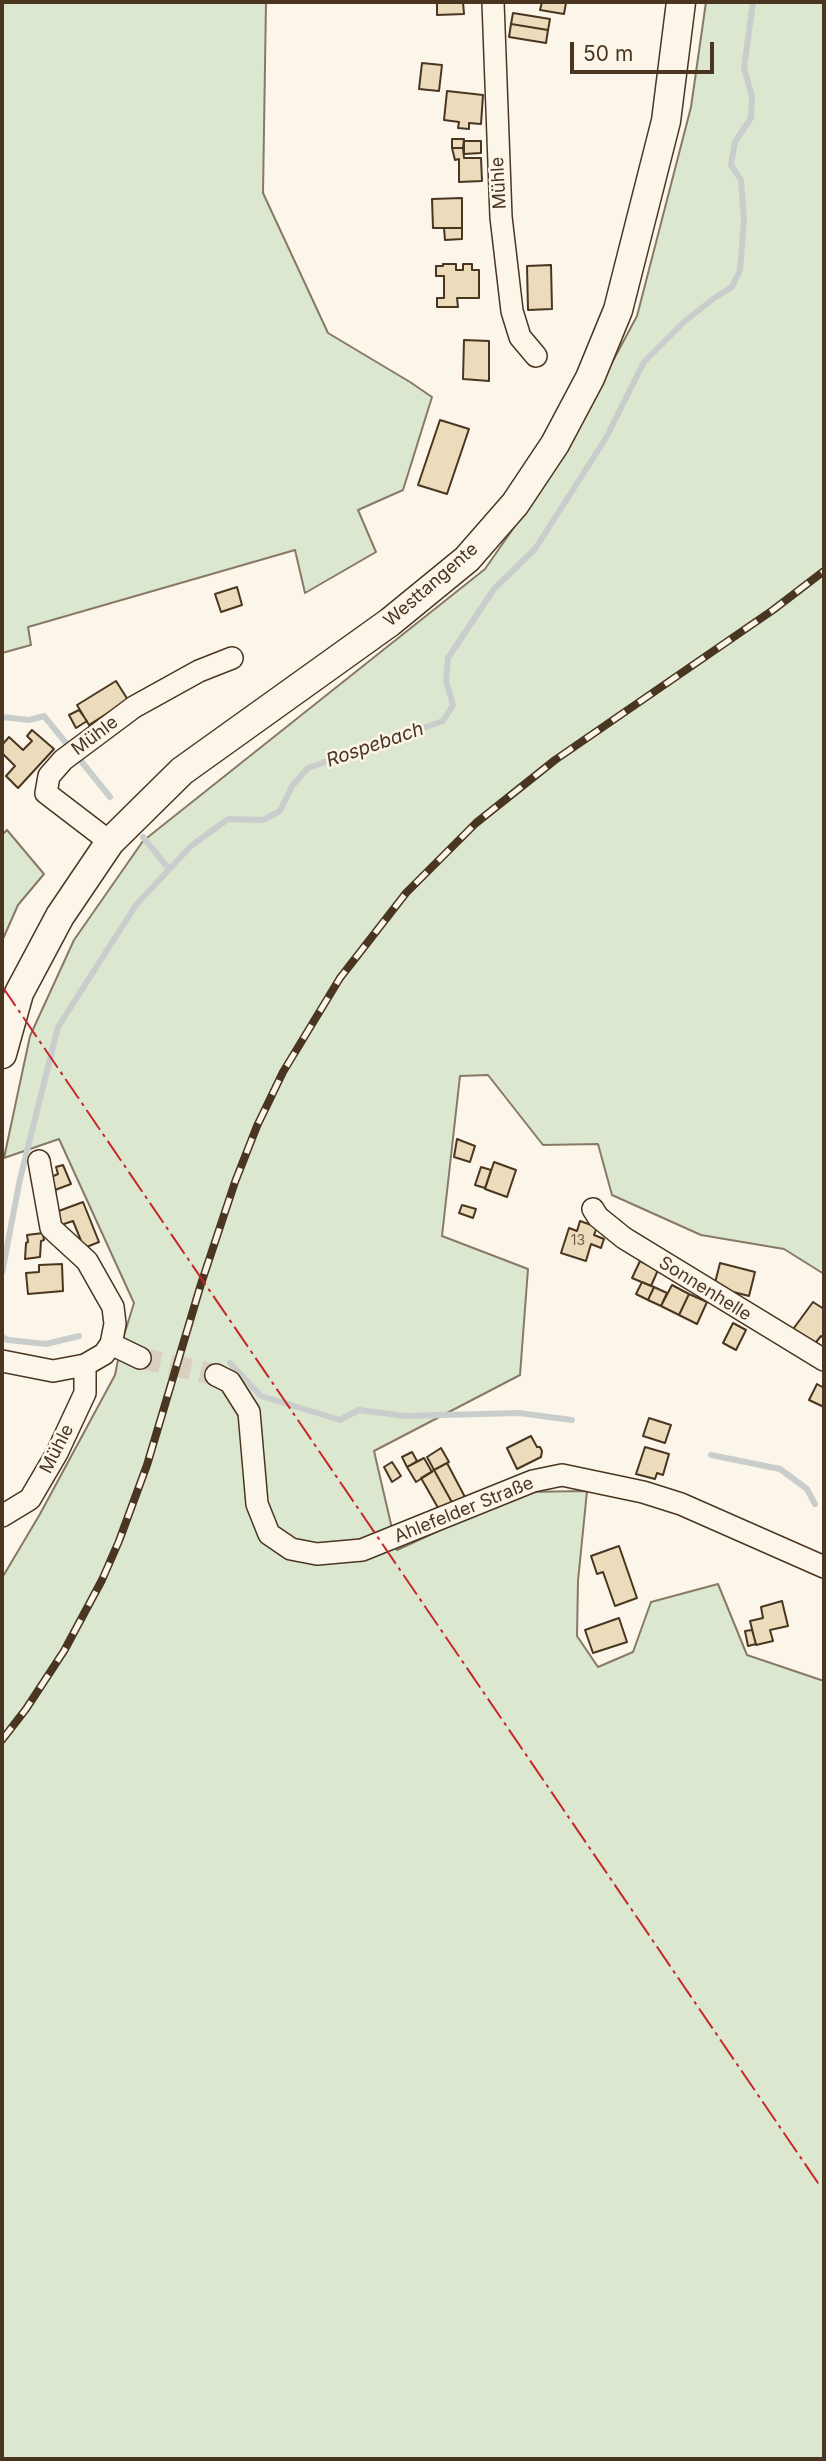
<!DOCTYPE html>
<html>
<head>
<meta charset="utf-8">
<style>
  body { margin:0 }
  #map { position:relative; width:826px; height:2461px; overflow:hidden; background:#fbf6e9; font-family:Inter,sans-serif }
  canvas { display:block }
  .frame { position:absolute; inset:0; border:4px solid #4a3520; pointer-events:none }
  .scale { position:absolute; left:570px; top:42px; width:144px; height:32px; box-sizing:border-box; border:4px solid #4a3520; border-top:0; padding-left:9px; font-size:21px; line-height:24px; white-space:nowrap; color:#4a3520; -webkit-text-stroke:5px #fbf6e9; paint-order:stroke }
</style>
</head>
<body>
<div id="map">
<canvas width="826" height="2461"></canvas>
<div class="frame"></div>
<div class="scale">50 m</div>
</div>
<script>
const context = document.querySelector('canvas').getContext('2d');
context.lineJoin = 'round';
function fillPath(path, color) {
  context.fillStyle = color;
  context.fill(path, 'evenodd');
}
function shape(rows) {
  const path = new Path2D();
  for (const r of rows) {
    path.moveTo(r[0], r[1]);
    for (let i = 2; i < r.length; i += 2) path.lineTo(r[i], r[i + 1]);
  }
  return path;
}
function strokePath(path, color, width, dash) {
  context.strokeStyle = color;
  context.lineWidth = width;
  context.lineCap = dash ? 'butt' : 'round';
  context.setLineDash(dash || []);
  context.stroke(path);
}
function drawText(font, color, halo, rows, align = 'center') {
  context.font = font + ' Inter,sans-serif';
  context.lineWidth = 5;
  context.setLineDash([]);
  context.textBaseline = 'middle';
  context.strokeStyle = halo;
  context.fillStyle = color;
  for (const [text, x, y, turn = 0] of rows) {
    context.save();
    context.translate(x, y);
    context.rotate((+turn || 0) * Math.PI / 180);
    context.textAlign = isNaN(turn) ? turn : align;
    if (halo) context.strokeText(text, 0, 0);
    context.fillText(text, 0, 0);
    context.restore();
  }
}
const green = shape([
  [2,2,266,2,263,193,328,333,410,382,432,397,403,490,358,510,376,552,305,593,295,550,28,627,31,645,2,653,2,2],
  [706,2,824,2,824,1274,784,1249,701,1235,612,1195,598,1144,543,1145,488,1075,460,1076,442,1236,528,1269,520,1375,374,1451,397,1550,523,1492,587,1491,578,1581,577,1636,598,1667,633,1652,651,1602,718,1584,747,1655,824,1681,824,2459,2,2459,2,1578,40,1514,115,1375,121,1345,134,1303,59,1139,4,1158,30,1036,74,940,143,841,485,569,556,467,637,316,691,107,706,2],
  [7,830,44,874,18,905,2,941,2,835,7,830]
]);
const stream = shape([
  [2,717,29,720,44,716,66,743],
  [81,761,110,797],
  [143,837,169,869],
  [2,1273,20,1179,58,1027,136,905,191,846,228,819,263,820,280,811,292,786,308,768,443,721,453,705,446,681,448,658,494,589,535,549,606,438,644,362,684,322,713,299,732,287,740,270,744,220,741,180,731,165,735,142,751,118,752,96,744,68,753,2],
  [2,1337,8,1340,46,1344,79,1336],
  [230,1363,261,1396,340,1420,359,1410,405,1416,519,1413,572,1420],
  [711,1455,780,1469,807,1489,815,1504]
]);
const building = shape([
  [437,2,463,2,464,14,437,15,437,2],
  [542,2,566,3,564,14,540,10,542,2],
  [513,13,550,19,548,30,511,24,513,13],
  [511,24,548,30,546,43,509,37,511,24],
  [422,63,442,65,439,91,419,89,422,63],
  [447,91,483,95,481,124,469,123,469,129,458,128,459,122,444,120,447,91],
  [452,139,464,139,463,148,452,148,452,139],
  [464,141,481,141,481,153,464,154,464,141],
  [452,148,463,148,464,158,481,158,482,181,459,182,459,159,455,160,452,148],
  [462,198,462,228,433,228,432,199,462,198],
  [444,228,462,228,462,239,445,240,444,228],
  [443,264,456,264,456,270,463,270,463,264,472,264,472,270,479,270,479,298,457,298,458,307,437,307,437,298,444,298,444,276,436,276,436,266,443,266,443,264],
  [551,265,552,309,528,310,527,266,551,265],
  [464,340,489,341,489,381,463,379,464,340],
  [440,420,469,429,447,494,418,485,440,420],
  [237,587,242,605,221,612,215,594,237,587],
  [116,681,128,700,89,725,77,705,116,681],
  [79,710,87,721,76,728,69,715,79,710],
  [32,730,54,749,18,788,6,776,15,766,2,753,2,745,9,737,23,750,32,741,27,736,32,730],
  [457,1139,475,1146,470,1162,454,1157,457,1139],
  [494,1162,516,1170,507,1197,485,1189,494,1162],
  [63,1165,71,1184,55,1190,56,1194,52,1196,49,1178,58,1174,56,1167,63,1165],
  [481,1167,491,1170,485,1188,475,1185,481,1167],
  [83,1202,99,1242,84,1248,73,1221,61,1225,56,1212,83,1202],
  [462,1205,476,1209,473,1218,459,1213,462,1205],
  [580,1221,597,1227,594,1235,604,1239,601,1248,591,1244,586,1261,561,1253,569,1228,577,1231,580,1221],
  [43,1233,44,1240,41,1241,40,1257,25,1259,26,1243,28,1242,27,1235,43,1233],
  [640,1261,658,1270,651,1286,632,1278,640,1261],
  [720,1263,755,1272,749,1296,714,1287,720,1263],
  [62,1264,63,1291,28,1294,26,1273,39,1272,39,1265,62,1264],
  [642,1282,654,1287,648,1300,636,1294,642,1282],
  [672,1285,689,1294,679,1315,661,1306,672,1285],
  [654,1287,667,1293,661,1306,648,1300,654,1287],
  [689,1294,707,1302,697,1324,679,1315,689,1294],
  [813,1302,824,1309,824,1338,821,1336,812,1347,791,1332,813,1302],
  [733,1323,746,1330,736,1350,723,1343,733,1323],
  [817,1384,824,1388,824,1407,809,1400,817,1384],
  [649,1418,671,1425,665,1443,643,1436,649,1418],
  [531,1436,537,1447,540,1447,542,1451,541,1457,517,1469,507,1448,531,1436],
  [645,1447,669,1454,663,1475,657,1473,655,1479,636,1474,645,1447],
  [441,1448,449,1462,434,1470,427,1457,441,1448],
  [412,1452,417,1461,407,1467,402,1457,412,1452],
  [424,1458,432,1472,416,1482,407,1467,424,1458],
  [392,1462,401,1476,392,1482,384,1467,392,1462],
  [447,1463,466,1499,454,1506,434,1470,447,1463],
  [434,1470,454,1506,441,1513,421,1478,434,1470],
  [619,1546,637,1598,615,1606,603,1572,597,1574,591,1556,619,1546],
  [782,1601,788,1626,770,1630,773,1641,756,1645,750,1621,763,1618,761,1607,782,1601],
  [619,1618,627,1642,593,1653,585,1630,619,1618],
  [752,1630,756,1644,748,1646,745,1631,752,1630]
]);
const minorTunnel = shape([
  [140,1358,216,1375]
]);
const minor = shape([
  [493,2,501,217,512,311,520,337,536,356],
  [110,842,46,793,49,776,63,760,134,707,199,671,232,658],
  [593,1209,598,1217,624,1238,824,1360],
  [111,1344,140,1358],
  [2,1361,53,1371,85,1365,104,1354,111,1344,115,1324,113,1307,87,1261,51,1228,39,1161],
  [216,1375,230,1382,249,1412,257,1504,269,1534,291,1549,317,1554,362,1550,533,1481,562,1475,643,1492,681,1504,824,1567],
  [2,1516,30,1499,57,1453,85,1393,85,1365]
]);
const major = shape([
  [2,1054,19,993,60,916,110,842,182,771,390,622,467,559,515,504,555,444,590,378,618,310,666,121,681,2]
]);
const rail = shape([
  [2,1740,26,1709,64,1651,102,1580,119,1541,147,1465,201,1284,235,1182,257,1126,283,1072,340,978,406,893,476,823,555,760,773,610,824,571]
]);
const power = shape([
  [2,986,818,2183,824,2183]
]);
const numberNames = [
  ["13",578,1241]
];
const streetNames = [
  ["Mühle",499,183,-93],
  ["Westtangente",431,585,-41],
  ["Mühle",95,736,-37],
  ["Sonnenhelle",705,1289,32],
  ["Mühle",57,1449,-63],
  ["Ahlefelder Straße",464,1510,-22]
];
const waterNames = [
  ["Rospebach",375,745,-19]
];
fillPath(green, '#dce7d0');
strokePath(green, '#887966', 2);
strokePath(stream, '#c9cecd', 6);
fillPath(building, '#ecdcbc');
strokePath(building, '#4a3520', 2);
strokePath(minorTunnel, '#d8cfc1', 21, [21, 10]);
strokePath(minor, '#4a3520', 24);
strokePath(major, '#4a3520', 31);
strokePath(minor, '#fbf6e9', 21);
strokePath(major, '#fbf6e9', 28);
strokePath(rail, '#4a3520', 8);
strokePath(rail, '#fbf6e9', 5, [16]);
strokePath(power, '#c62828', 2, [24, 5, 3.5, 5]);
drawText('14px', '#725f47', null, numberNames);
drawText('18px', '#4a3520', '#fbf6e9', streetNames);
drawText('italic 19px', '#4a3520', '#fbf6e9', waterNames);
</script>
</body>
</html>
